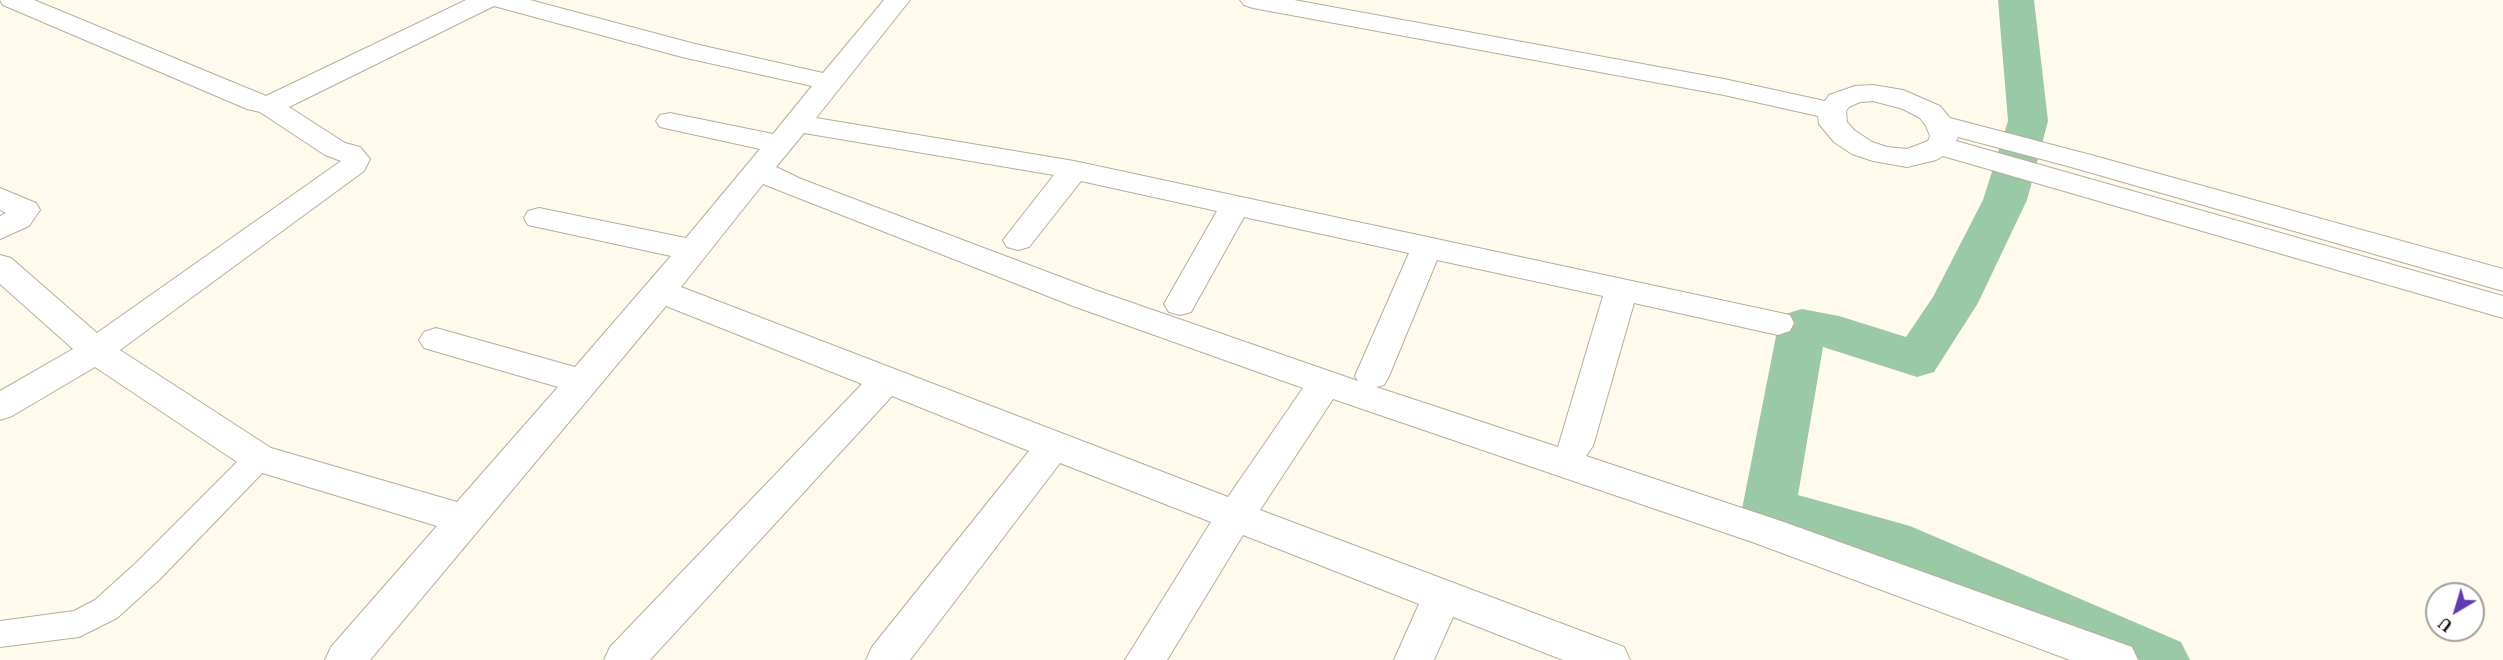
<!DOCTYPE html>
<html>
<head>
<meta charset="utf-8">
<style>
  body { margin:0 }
  #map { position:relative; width:2503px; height:660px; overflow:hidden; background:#fffaec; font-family:"IBM Plex Serif",serif }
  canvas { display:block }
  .north { position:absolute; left:2425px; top:582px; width:60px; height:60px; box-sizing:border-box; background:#fff; border:2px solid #a1a09d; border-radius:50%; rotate:218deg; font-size:16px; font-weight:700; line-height:24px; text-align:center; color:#131109 }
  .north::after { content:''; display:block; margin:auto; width:21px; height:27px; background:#5f3cb4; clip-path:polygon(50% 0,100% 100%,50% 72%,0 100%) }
</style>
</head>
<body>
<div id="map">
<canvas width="2503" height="660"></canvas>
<div class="north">U</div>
</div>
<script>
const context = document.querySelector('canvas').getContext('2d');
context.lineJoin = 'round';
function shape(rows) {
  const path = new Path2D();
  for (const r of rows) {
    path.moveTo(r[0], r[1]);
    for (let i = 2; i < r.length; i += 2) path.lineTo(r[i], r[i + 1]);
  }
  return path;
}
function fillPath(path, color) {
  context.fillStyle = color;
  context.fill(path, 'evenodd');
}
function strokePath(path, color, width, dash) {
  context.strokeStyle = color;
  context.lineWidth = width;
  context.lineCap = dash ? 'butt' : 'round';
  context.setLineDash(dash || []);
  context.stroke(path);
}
const canal = shape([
  [1998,0,2034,0,2048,121,2027,200,1978,303,1934,372,1917,377,1823,347,1798,495,1910,526,2181,642,2190,660,2098,660,1877,561,1750,524,1742,509,1778,326,1785,314,1802,309,1839,316,1906,337,1933,297,1983,200,2008,121,1998,0]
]);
const service = shape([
  [259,447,269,450,273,458,269,466,159,580,117,618,79,637,0,647,0,621,74,611,95,600,137,562,249,450,259,447]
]);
const minor = shape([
  [0,0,34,0,266,96,466,0,530,0,695,44,823,73,884,0,910,0,816,118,1074,161,1790,315,1794,323,1790,331,1778,335,1634,303,1593,446,1586,456,1781,521,2132,647,2138,660,2070,660,1755,543,1333,399,1260,510,1624,647,1630,660,1563,660,1453,617,1434,660,1394,660,1419,604,1243,535,1167,660,1125,660,1211,522,1060,463,910,660,866,660,872,647,1029,451,892,396,650,660,604,660,610,647,862,384,666,306,370,660,325,660,331,647,437,526,246,468,95,367,12,416,0,420,0,391,73,349,0,284,0,255,11,258,97,333,341,161,325,155,260,112,247,109,3,5,0,0],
  [494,6,682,57,812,86,773,134,670,113,660,115,656,121,660,127,760,149,686,238,539,208,528,211,524,218,528,225,671,256,575,367,436,328,424,332,419,340,424,348,558,387,457,502,271,448,120,350,364,171,370,159,360,147,345,143,289,107,494,6],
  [804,133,1054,175,1003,240,1007,247,1018,250,1029,247,1081,181,1217,211,1164,304,1169,312,1180,315,1191,312,1244,217,1409,253,1355,376,1358,381,1095,290,801,179,776,167,804,133],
  [763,184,1073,306,1303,388,1228,497,681,287,763,184],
  [1437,260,1603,296,1558,447,1376,387,1384,385,1389,376,1437,260],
  [1240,0,1294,0,1724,79,1825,101,1829,95,1855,86,1873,85,1903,90,1940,106,1950,118,2091,155,2503,269,2503,291,2071,167,1958,137,1956,141,2503,296,2503,318,1943,156,1936,160,1907,167,1873,161,1852,154,1834,142,1819,124,1818,116,1724,95,1253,8,1244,5,1240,0],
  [1873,101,1903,109,1920,118,1926,126,1930,136,1928,141,1907,149,1887,147,1872,142,1854,130,1847,122,1846,111,1849,107,1860,102,1873,101],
  [0,188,36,203,40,210,29,226,0,239,0,216,6,213,0,210,0,188]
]);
fillPath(canal, '#99caa5');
strokePath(service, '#b6ae99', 2);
strokePath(minor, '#b6ae99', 2);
fillPath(service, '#fff');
fillPath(minor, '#fff');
</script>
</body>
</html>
